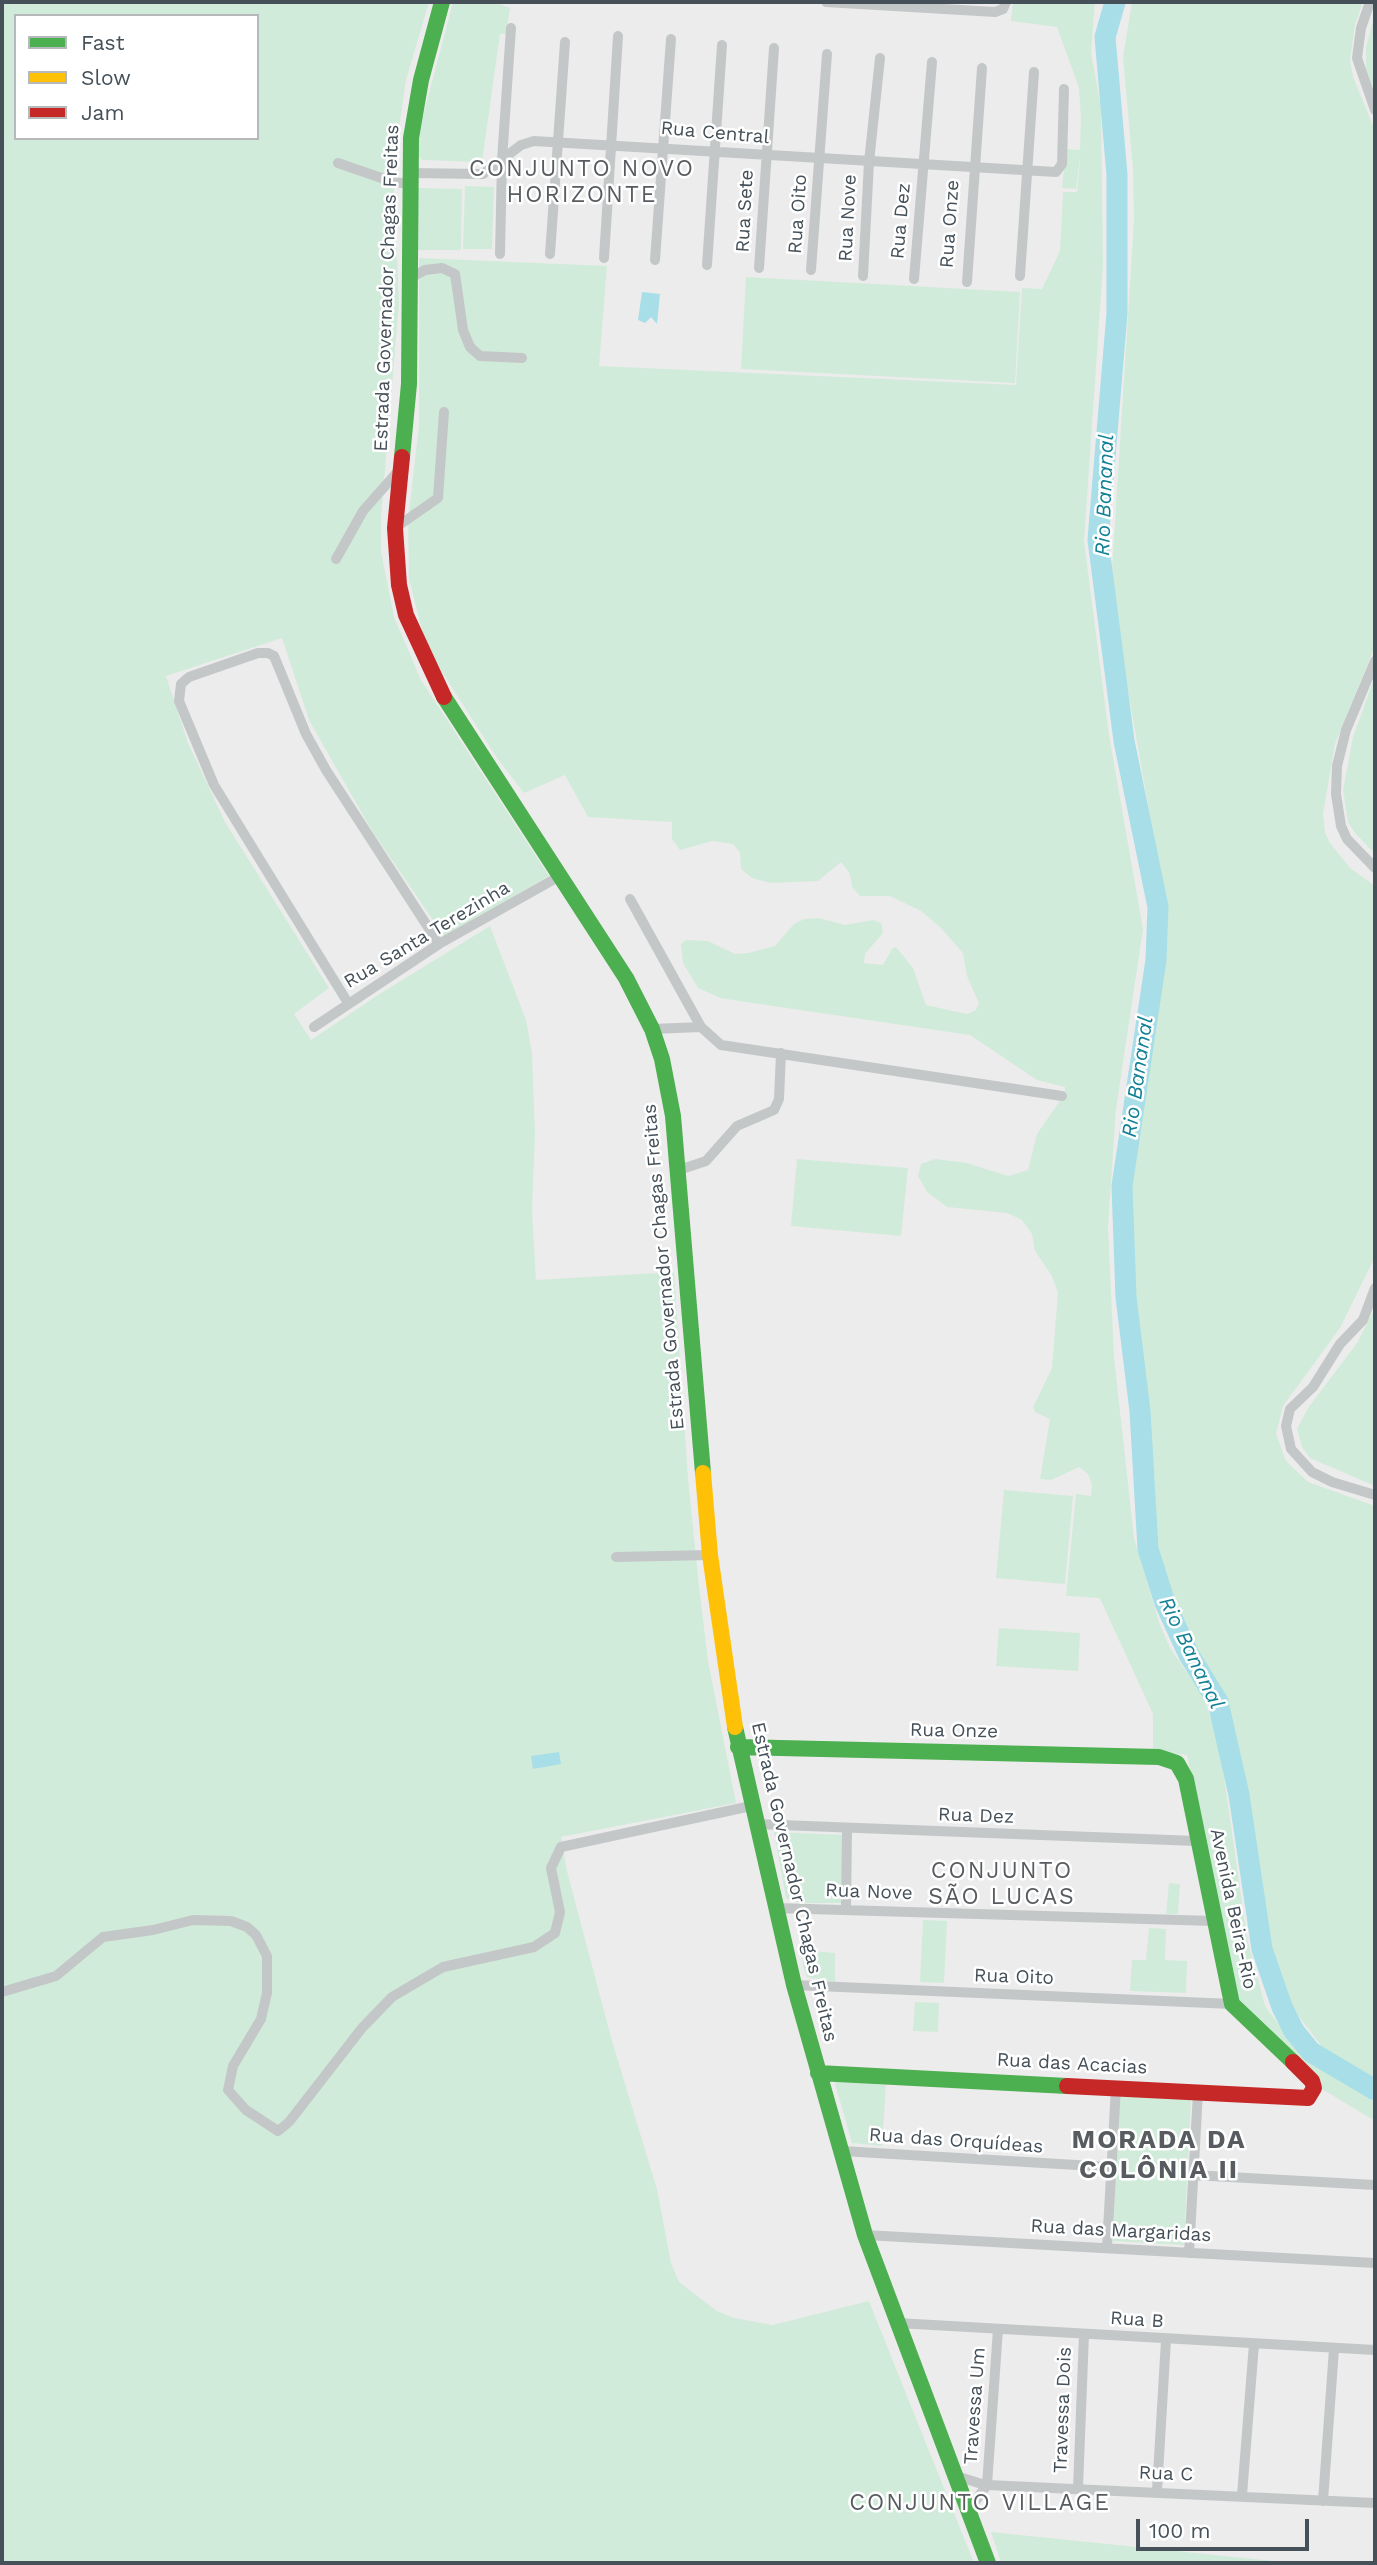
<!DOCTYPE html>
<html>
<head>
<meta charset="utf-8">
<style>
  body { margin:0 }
  #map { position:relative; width:1377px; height:2565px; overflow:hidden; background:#edecec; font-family:"Work Sans",sans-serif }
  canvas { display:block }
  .frame { position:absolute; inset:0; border:4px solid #455058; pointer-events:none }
  .legend { position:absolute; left:14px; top:14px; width:245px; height:126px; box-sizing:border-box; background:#fff; border:2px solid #b5b9bc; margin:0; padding:9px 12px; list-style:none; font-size:21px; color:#455058 }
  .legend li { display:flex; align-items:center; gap:14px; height:35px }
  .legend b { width:35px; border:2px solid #b5b9bc }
  .scale { position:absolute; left:1136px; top:2519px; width:173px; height:32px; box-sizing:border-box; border:4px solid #455058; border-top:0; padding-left:9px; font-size:21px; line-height:24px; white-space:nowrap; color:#455058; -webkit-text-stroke:5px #fff; paint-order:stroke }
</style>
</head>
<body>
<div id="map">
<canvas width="1377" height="2565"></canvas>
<div class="frame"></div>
<ul class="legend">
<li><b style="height:9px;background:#4caf50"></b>Fast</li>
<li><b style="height:9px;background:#ffc107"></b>Slow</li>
<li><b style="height:9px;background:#c62828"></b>Jam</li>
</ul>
<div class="scale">100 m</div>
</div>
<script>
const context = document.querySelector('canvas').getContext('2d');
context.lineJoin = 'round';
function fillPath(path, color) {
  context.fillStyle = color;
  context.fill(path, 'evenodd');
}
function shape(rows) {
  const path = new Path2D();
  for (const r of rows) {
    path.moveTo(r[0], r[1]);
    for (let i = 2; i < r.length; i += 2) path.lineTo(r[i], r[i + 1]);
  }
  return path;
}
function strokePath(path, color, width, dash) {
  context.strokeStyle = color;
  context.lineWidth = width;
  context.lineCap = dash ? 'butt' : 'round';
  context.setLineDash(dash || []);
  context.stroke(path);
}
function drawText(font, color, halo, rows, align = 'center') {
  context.font = font + ' "Work Sans",sans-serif';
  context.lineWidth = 5;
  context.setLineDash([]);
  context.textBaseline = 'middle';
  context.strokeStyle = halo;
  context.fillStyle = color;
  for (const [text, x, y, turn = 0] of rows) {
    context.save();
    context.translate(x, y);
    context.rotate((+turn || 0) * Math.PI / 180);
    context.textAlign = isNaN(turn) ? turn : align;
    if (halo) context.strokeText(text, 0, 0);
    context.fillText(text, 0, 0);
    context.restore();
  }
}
const green = shape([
  [2,2,429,2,406,80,393,168,399,303,381,517,381,552,394,617,421,680,549,876,444,936,372,831,322,743,309,720,282,638,166,676,188,743,225,822,329,988,294,1014,311,1040,378,995,490,926,526,1020,532,1053,535,1134,532,1210,536,1280,674,1272,688,1478,699,1586,708,1661,736,1803,561,1837,567,1871,612,2041,657,2189,671,2263,679,2282,717,2311,734,2318,773,2325,869,2301,974,2563,2,2563],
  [16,16,257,16,257,138,16,138],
  [453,2,494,2,510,8,506,34,500,34,482,162,422,160,418,155,416,143],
  [1013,2,1095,2,1091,52,1101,108,1103,266,1084,541,1109,735,1143,929,1116,1109,1108,1227,1114,1357,1134,1538,1159,1622,1170,1648,1203,1696,1214,1727,1222,1762,1247,1938,1265,2006,1282,2029,1313,2059,1375,2103,1375,2121,1322,2089,1237,1998,1187,1755,1153,1752,1153,1714,1103,1605,1099,1598,1066,1596,1076,1494,1091,1496,1092,1485,1088,1474,1079,1467,1051,1480,1040,1479,1050,1419,1035,1412,1033,1407,1052,1368,1058,1293,1052,1276,1035,1251,1032,1234,1022,1220,1007,1213,947,1207,927,1192,918,1176,921,1164,935,1159,967,1163,1008,1176,1028,1170,1037,1134,1064,1095,1065,1087,1037,1080,970,1035,739,1001,720,998,698,988,683,963,681,944,686,940,708,941,735,954,748,953,775,946,794,924,804,919,819,918,845,925,873,920,881,923,883,933,865,954,864,963,883,965,892,949,896,947,913,968,926,1005,967,1014,976,1010,979,1003,967,976,963,953,940,927,921,911,890,896,860,896,852,887,850,874,841,862,818,881,770,883,752,878,741,869,740,853,733,844,712,841,680,850,672,839,672,822,588,817,565,775,524,793,497,758,435,661,423,634,409,579,408,521,419,425,419,258,607,266,599,366,1016,385,1022,288,1042,289,1060,251,1063,192,1077,192,1080,161,1080,157,1076,189,1062,188,1066,149,1080,150,1081,117,1079,88,1057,27,1011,21],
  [1132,2,1363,2,1355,25,1350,60,1353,77,1375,130,1375,646,1335,744,1323,814,1325,833,1330,843,1350,868,1375,886,1375,1257,1340,1328,1283,1406,1276,1434,1286,1461,1308,1482,1375,1506,1375,2082,1341,2063,1323,2048,1294,2010,1280,1981,1266,1940,1248,1804,1229,1707,1196,1649,1174,1599,1158,1558,1150,1514,1149,1445,1135,1294,1131,1194,1162,984,1167,912,1122,657,1112,569,1134,220,1133,170,1123,57],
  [1375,13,1375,94,1366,68,1366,47],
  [465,186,494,187,492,249,463,249],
  [418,188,462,189,461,250,417,250],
  [746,277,1020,292,1015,383,741,369],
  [1375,676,1375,854,1355,833,1348,822,1343,790,1353,737],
  [797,1159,908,1168,901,1236,791,1226],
  [1375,1308,1375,1486,1310,1458,1302,1447,1297,1429,1308,1408,1357,1343],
  [1004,1490,1073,1496,1065,1584,996,1578],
  [999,1628,1080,1633,1078,1671,996,1666],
  [774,1832,844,1835,843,1903,800,1903,786,1898],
  [1169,1883,1180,1884,1178,1914,1166,1914],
  [923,1920,947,1921,944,1983,920,1982],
  [1149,1928,1166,1929,1165,1960,1187,1961,1186,1993,1130,1991,1132,1960,1146,1960],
  [802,1950,835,1953,835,1982,807,1977,803,1967],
  [915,2002,939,2003,938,2032,913,2031],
  [834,2080,886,2085,882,2146,852,2143],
  [1119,2093,1191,2099,1184,2245,1113,2241],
  [991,2532,1293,2563,1001,2563]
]);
const water = shape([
  [642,292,660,294,657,324,651,317,645,323,638,320],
  [559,1752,561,1764,533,1769,531,1756]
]);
const river = shape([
  [1115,2,1105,37,1117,175,1117,313,1098,540,1124,741,1158,907,1156,960,1122,1186,1126,1297,1140,1411,1148,1549,1165,1603,1189,1655,1218,1702,1239,1795,1262,1949,1282,2007,1294,2031,1311,2052,1375,2090]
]);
const street = shape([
  [826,2,995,12,1003,9,1006,2],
  [1370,2,1361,28,1357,58,1375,110],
  [338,163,393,182,410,184],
  [410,173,483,174,521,145,534,141,1056,172,1062,164,1064,89],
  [500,254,502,160,511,28],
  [550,254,565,42],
  [604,258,618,36],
  [655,260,671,39],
  [707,265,722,45],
  [759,268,774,48],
  [811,270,827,54],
  [863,276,869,162,880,58],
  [1020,276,1034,72],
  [410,278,425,270,442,268,455,274,463,330,470,347,480,356,522,358],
  [914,279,932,62],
  [967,282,982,68],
  [395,528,438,498,444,412],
  [336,559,363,511,400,469],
  [1375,661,1346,730,1337,766,1336,794,1341,826,1347,839,1375,868],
  [630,899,701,1027,721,1045,1062,1096],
  [348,1003,214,785,179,701,181,684,189,677,258,653,268,653,274,656,306,734,326,770,439,944],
  [314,1027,439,944,560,876],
  [652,1029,701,1027],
  [679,1170,706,1161,737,1126,774,1110,779,1099,781,1053],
  [1375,1288,1363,1320,1340,1344,1313,1387,1290,1409,1286,1426,1291,1449,1312,1472,1332,1482,1375,1495],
  [616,1557,710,1555],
  [755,1824,1196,1841],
  [775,1908,1213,1921],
  [846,1908,847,1829],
  [794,1985,1232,2004],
  [2,1992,56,1976,103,1937,153,1930,193,1920,231,1921,247,1927,256,1935,267,1956,267,1993,261,2019,233,2066,228,2090,246,2110,278,2131,289,2122,362,2028,392,1997,443,1967,534,1947,555,1933,560,1912,551,1868,561,1847,751,1806],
  [842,2151,1110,2167],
  [1193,2175,1375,2185],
  [865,2235,1375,2263],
  [1107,2247,1116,2087],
  [1189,2253,1198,2092],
  [897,2323,1375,2350],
  [953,2475,985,2485],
  [987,2485,998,2329],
  [1078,2488,1084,2334],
  [1157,2491,1166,2340],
  [1242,2495,1254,2344],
  [1323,2501,1334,2349],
  [968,2511,987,2485,1375,2503]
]);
const fast = shape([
  [402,457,409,384,411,138,421,80,442,2],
  [444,697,626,978,652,1029,662,1059,673,1116,703,1473],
  [735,1727,794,1985,865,2235,988,2563],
  [738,1747,1159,1757,1177,1763,1186,1779,1232,2004,1293,2062],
  [818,2073,1067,2086]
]);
const slow = shape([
  [703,1473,710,1555,735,1727]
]);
const jam = shape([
  [402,457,395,528,399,585,406,615,444,697],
  [1067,2086,1308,2098,1314,2088,1312,2081,1293,2062]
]);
const streetNames = [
  ["Rua Central",715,133,5],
  ["Rua Sete",745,211,-87],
  ["Rua Oito",798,214,-86],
  ["Rua Nove",848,218,-87],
  ["Rua Dez",901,221,-85],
  ["Rua Onze",950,224,-86],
  ["Estrada Governador Chagas Freitas",387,288,-88],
  ["Rua Santa Terezinha",427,935,-31],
  ["Estrada Governador Chagas Freitas",664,1267,-95],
  ["Rua Onze",954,1731,1],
  ["Rua Dez",976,1816,2],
  ["Estrada Governador Chagas Freitas",794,1882,77],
  ["Rua Nove",869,1892,2],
  ["Avenida Beira-Rio",1233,1909,78],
  ["Rua Oito",1014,1977,2],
  ["Rua das Acacias",1072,2064,3],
  ["Rua das Orquídeas",956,2141,4],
  ["Rua das Margaridas",1121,2231,3],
  ["Rua B",1137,2320,4],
  ["Travessa Um",975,2406,-86],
  ["Travessa Dois",1063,2410,-88],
  ["Rua C",1166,2474,2]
];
const waterNames = [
  ["Rio Bananal",1105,495,-88],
  ["Rio Bananal",1138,1077,-82],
  ["Rio Bananal",1191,1653,64]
];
const quarterNames = [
  ["CONJUNTO NOVO",582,169],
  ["HORIZONTE",582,195],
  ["CONJUNTO",1002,1871],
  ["SÃO LUCAS",1002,1897],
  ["CONJUNTO VILLAGE",980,2503]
];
const districtNames = [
  ["MORADA DA",1159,2140],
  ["COLÔNIA II",1159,2170]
];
fillPath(green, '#d1ebda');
fillPath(water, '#a7dee8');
strokePath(river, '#a7dee8', 21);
strokePath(street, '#c4c7c8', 10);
strokePath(fast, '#4caf50', 16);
strokePath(slow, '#ffc107', 16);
strokePath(jam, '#c62828', 16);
drawText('19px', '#455058', '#fff', streetNames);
drawText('italic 21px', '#128196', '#fff', waterNames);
context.letterSpacing = '2px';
drawText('23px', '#585c60', '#fff', quarterNames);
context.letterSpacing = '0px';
context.letterSpacing = '2px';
drawText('bold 26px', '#585c60', '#fff', districtNames);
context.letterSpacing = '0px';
</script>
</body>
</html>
